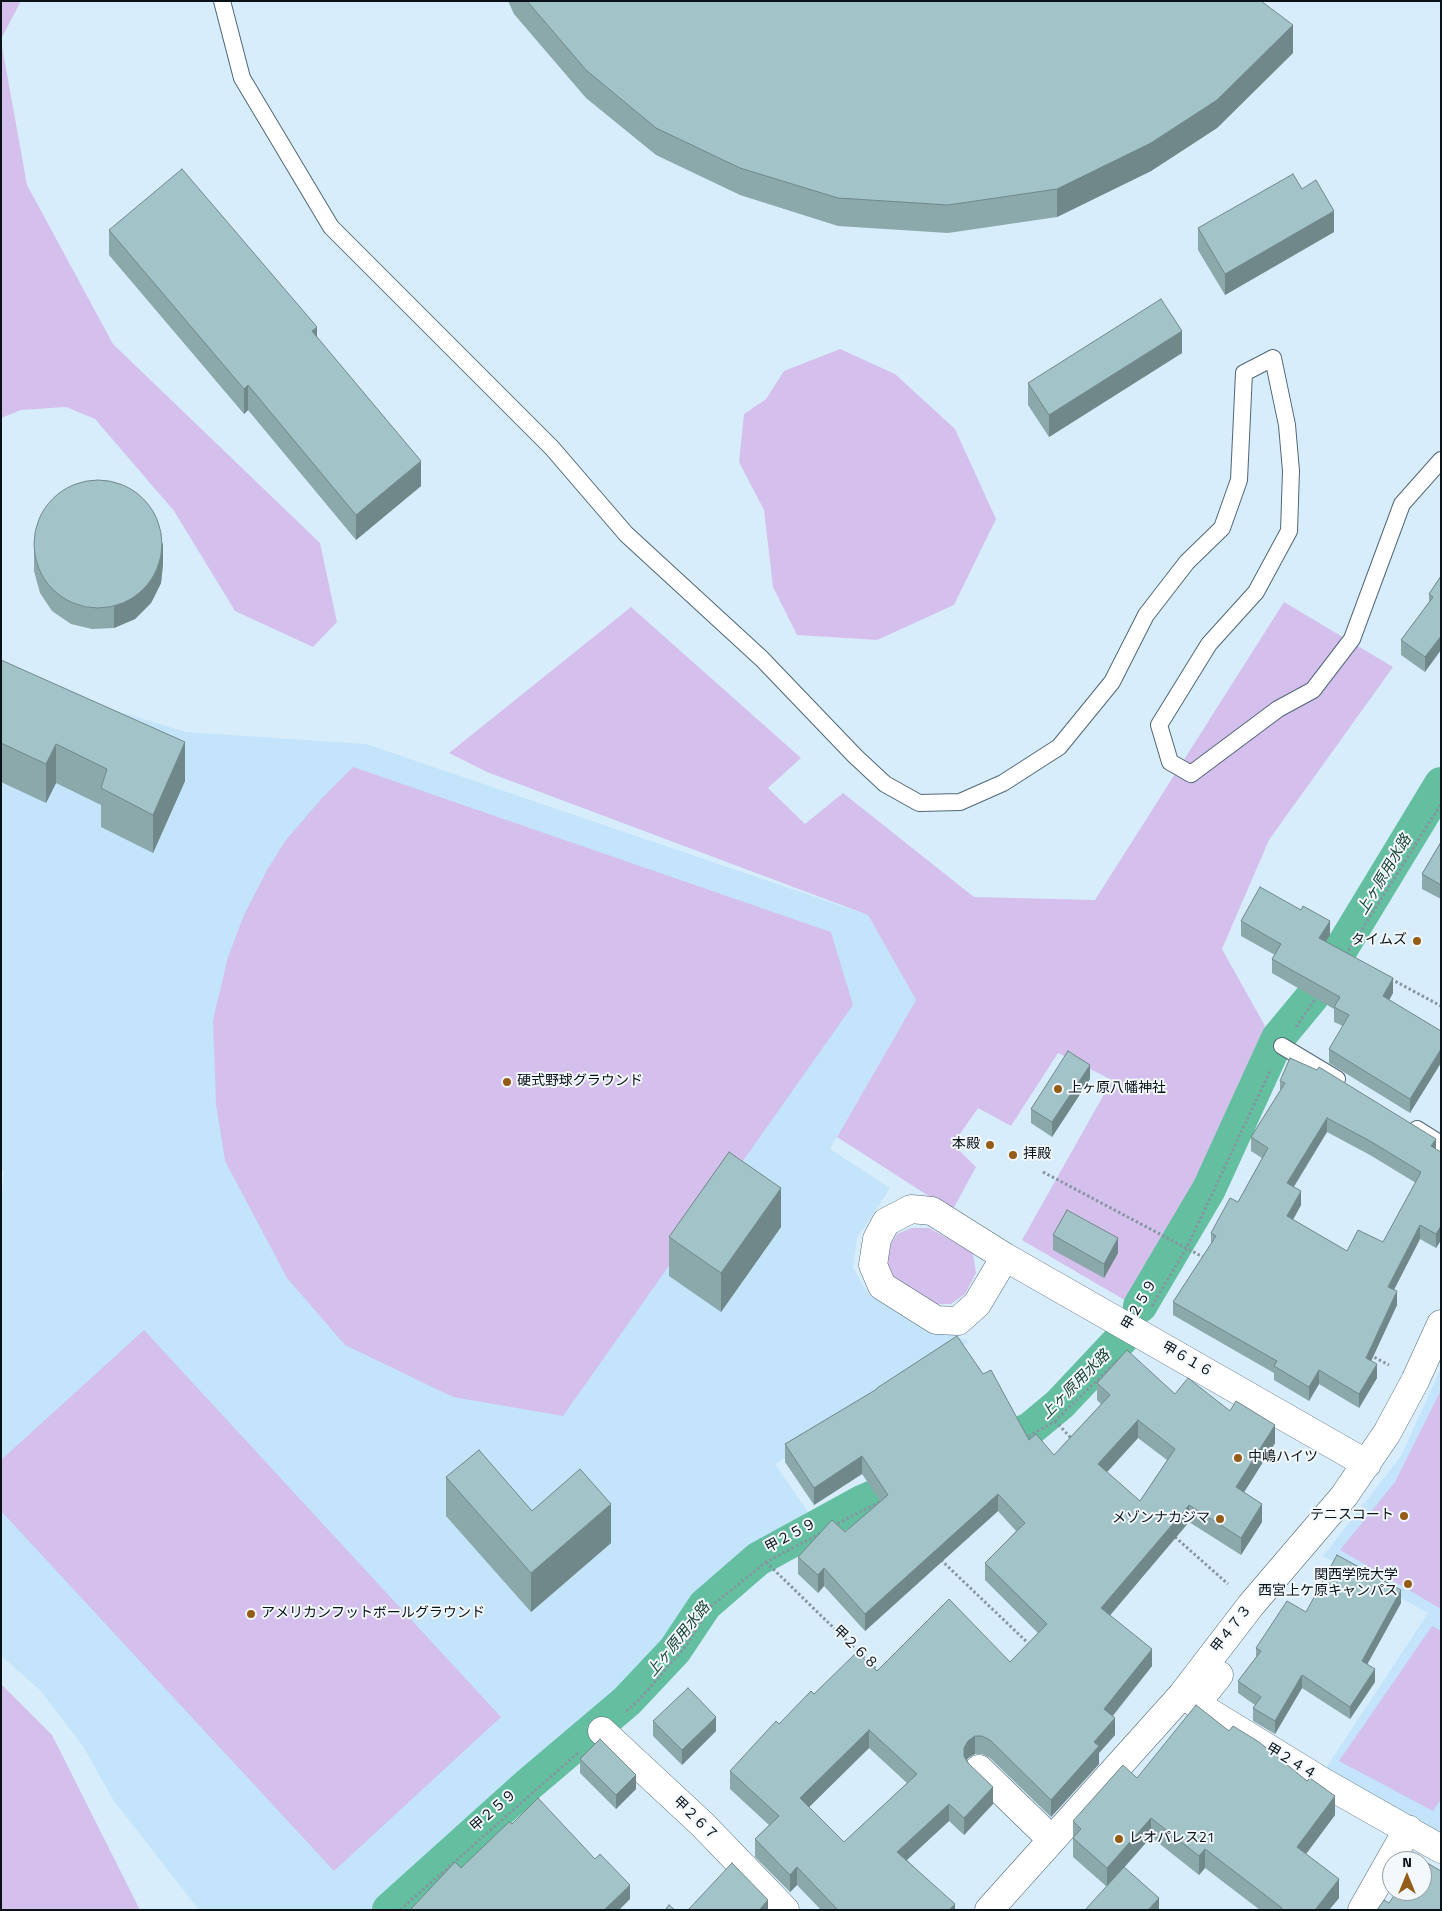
<!DOCTYPE html>
<html>
<head>
<meta charset="utf-8">
<style>
  body { margin:0 }
  #map { position:relative; width:1442px; height:1911px; overflow:hidden; background:#d8edfb; font-family:"Titillium Web",sans-serif }
  canvas { display:block }
  .frame { position:absolute; inset:0; border:2px solid #091218; pointer-events:none }
  .north { position:absolute; left:1382px; top:1851px; width:50px; height:50px; box-sizing:border-box; background:#f2f8fb; border:1px solid #959ca0; border-radius:50%; rotate:0deg; font-size:14px; font-weight:700; line-height:20px; text-align:center; color:#091218 }
  .north::after { content:''; display:block; margin:auto; width:18px; height:22px; background:#955c17; clip-path:polygon(50% 0,100% 100%,50% 72%,0 100%) }
</style>
</head>
<body>
<div id="map">
<canvas width="1442" height="1911"></canvas>
<div class="frame"></div>
<div class="north">N</div>
</div>
<script>
const context = document.querySelector('canvas').getContext('2d');
context.lineJoin = 'round';
function fillPath(path, color) {
  context.fillStyle = color;
  context.fill(path, 'evenodd');
}
function shape(rows) {
  const path = new Path2D();
  for (const r of rows) {
    if (r.length === 3) {
      path.moveTo(r[0] + r[2], r[1]);
      path.arc(r[0], r[1], r[2], 0, 2 * Math.PI);
      continue;
    }
    path.moveTo(r[0], r[1]);
    for (let i = 2; i < r.length; i += 2) path.lineTo(r[i], r[i + 1]);
  }
  return path;
}
function strokePath(path, color, width, dash) {
  context.strokeStyle = color;
  context.lineWidth = width;
  context.lineCap = dash ? 'butt' : 'round';
  context.setLineDash(dash || []);
  context.stroke(path);
}
function drawText(font, color, halo, rows, align = 'center') {
  context.font = font + ' "Titillium Web","Noto Sans JP",sans-serif';
  context.lineWidth = 4;
  context.setLineDash([]);
  context.textBaseline = 'middle';
  context.strokeStyle = halo;
  context.fillStyle = color;
  for (const [text, x, y, turn = 0] of rows) {
    context.save();
    context.translate(x, y);
    context.rotate((+turn || 0) * Math.PI / 180);
    context.textAlign = isNaN(turn) ? turn : align;
    if (halo) context.strokeText(text, 0, 0);
    context.fillText(text, 0, 0);
    context.restore();
  }
}
const built = shape([
  [1,676,186,732,366,744,868,915,916,1000,830,1149,890,1188,857,1238,853,1268,869,1295,969,1342,775,1464,814,1521,747,1561,702,1601,666,1657,613,1709,461,1839,382,1910,199,1910,114,1801,82,1745,40,1690,1,1656,1,1206,4,1171,1,1169],
  [1441,1368,1441,1832,1326,1768,1428,1613,1323,1556,1401,1456]
]);
const green = shape([
  [1,1,21,1,1,39],
  [1,41,27,185,113,344,320,543,337,622,313,647,235,611,174,511,95,419,66,407,21,410,1,418],
  [840,349,895,374,955,429,996,519,954,605,877,640,797,635,773,587,764,510,739,462,744,414,766,399,784,371],
  [1284,602,1393,667,1269,840,1222,949,1265,1026,1171,1235,1128,1302,1022,1240,1112,1080,1058,1053,1011,1126,978,1108,953,1144,976,1167,952,1211,837,1137,916,1000,868,915,487,772,449,753,631,607,801,758,768,788,805,824,843,793,974,897,1095,900],
  [353,767,831,932,853,1005,563,1416,453,1397,345,1345,287,1278,225,1161,216,1104,213,1020,228,957,244,915,267,870,286,840,322,798],
  [911,1228,929,1228,973,1253,976,1273,965,1294,951,1304,936,1304,895,1282,888,1266,888,1249,897,1234],
  [144,1330,501,1717,334,1871,1,1511,1,1460],
  [1441,1390,1441,1609,1340,1550,1395,1482],
  [1432,1626,1441,1631,1441,1799,1433,1811,1339,1761],
  [1,1684,52,1735,140,1910,1,1910]
]);
const canal = shape([
  [1140,1306,1209,1189,1278,1038,1312,997,1441,784],
  [983,1450,1030,1429,1060,1404,1123,1337],
  [389,1910,529,1784,627,1701,675,1650,705,1605,758,1559,862,1502,918,1478]
]);
const path = shape([
  [1346,955,1441,804],
  [1391,979,1441,1006],
  [1296,1027,1318,995],
  [1043,1172,1205,1258],
  [1152,1306,1187,1247,1271,1069],
  [1370,1355,1389,1365],
  [1055,1421,1072,1439],
  [1024,1439,1055,1421,1118,1360],
  [833,1526,883,1500],
  [1175,1537,1228,1584],
  [941,1560,1030,1645],
  [766,1562,880,1673],
  [626,1711,639,1700,686,1646,710,1607,766,1562,823,1532],
  [400,1910,580,1751]
]);
const service = shape([
  [222,1,242,78,331,227,552,448,626,534,762,659,855,756,885,784,919,803,960,802,1003,783,1059,747,1112,682,1146,615,1187,562,1222,528,1239,480,1244,373,1273,358,1287,425,1291,471,1289,531,1256,592,1209,644,1159,725,1170,762,1191,774,1278,709,1313,690,1352,639,1402,504,1441,460],
  [1282,1046,1337,1079],
  [1417,1129,1441,1144]
]);
const minor = shape([
  [1005,1257,977,1304,958,1321,936,1320,882,1286,873,1265,877,1239,886,1222,911,1209,932,1211,1005,1257,1367,1464],
  [1219,1675,1196,1704,1323,1782,1441,1849],
  [602,1731,702,1824,785,1910],
  [979,1769,1051,1839],
  [989,1910,1182,1695,1251,1605,1344,1496,1387,1433,1415,1381,1441,1324],
  [1362,1910,1408,1829]
]);
const wall = shape([
  [508,1,1261,1,1293,53,1217,128,1151,171,1057,217,948,233,838,226,740,195,656,155,586,98,514,14],
  [1302,189,1334,232,1225,295,1198,250,1198,228],
  [109,230,421,486,356,540,248,410,244,414,109,255],
  [1182,353,1049,437,1028,405,1028,383],
  [34,550,163,564,161,583,151,603,135,619,114,628,92,629,71,624,52,611,40,593,34,571],
  [1441,576,1425,672,1401,655,1401,640,1429,602,1429,594],
  [1,660,185,781,153,853,101,827,101,805,56,783,46,803,1,782],
  [1441,842,1441,899,1422,889,1422,874],
  [1241,921,1330,935,1326,942,1393,993,1389,1000,1441,1031,1410,1113,1329,1063,1329,1049,1343,1026,1334,1022,1334,1009,1272,973,1272,959,1275,955,1241,936],
  [1090,1079,1052,1137,1031,1123,1031,1109],
  [1280,1081,1441,1152,1441,1240,1436,1248,1420,1239,1394,1290,1397,1305,1371,1361,1377,1378,1359,1408,1319,1384,1309,1401,1274,1380,1274,1373,1173,1315,1173,1302,1211,1245,1211,1233,1238,1202,1262,1158,1251,1151,1251,1137,1280,1091],
  [1327,1132,1370,1155,1416,1183,1383,1242,1347,1251,1293,1220,1301,1205,1294,1187],
  [781,1227,721,1312,669,1276,669,1237],
  [1053,1235,1118,1253,1104,1278,1053,1250],
  [1097,1383,1175,1394,1230,1411,1275,1443,1244,1492,1262,1522,1241,1555,1189,1522,1110,1615,1152,1666,1113,1716,1115,1735,1099,1753,1099,1764,1051,1817,990,1758,982,1754,975,1754,968,1758,967,1760,993,1804,964,1835,949,1821,907,1860,955,1910,821,1910,797,1885,790,1892,755,1857,755,1839,769,1825,730,1789,730,1771,779,1724,814,1694,877,1671,1010,1662,1038,1633,985,1580,985,1563,1016,1531,998,1511,865,1631,824,1586,818,1593,798,1574,798,1557,845,1532,881,1502,862,1474,814,1505,785,1462,785,1444,877,1390,877,1388,1029,1440,1054,1455,1101,1404,1097,1400],
  [1138,1438,1167,1460,1140,1501,1107,1472],
  [869,1748,907,1783,844,1842,809,1807],
  [446,1477,611,1543,531,1612,446,1516],
  [1401,1603,1367,1664,1375,1682,1350,1719,1302,1688,1275,1734,1253,1721,1253,1708,1255,1705,1238,1693,1238,1681,1256,1657,1256,1648,1306,1612],
  [653,1721,716,1731,682,1765,653,1736],
  [580,1759,636,1789,616,1809,580,1773],
  [1137,1778,1335,1815,1306,1854,1339,1898,1329,1910,1260,1910,1205,1868,1199,1875,1151,1837,1124,1867,1159,1910,1106,1886,1073,1857,1073,1821]
]);
const shadedWall = shape([
  [1293,25,1293,53,1217,128,1151,171,1057,217,1057,189],
  [1334,211,1334,232,1225,295,1225,274],
  [317,327,317,353,312,331],
  [1182,331,1182,353,1049,437,1049,415],
  [248,385,248,410,244,414,244,389],
  [421,461,421,486,356,540,356,515],
  [163,543,163,564,161,583,151,603,135,619,114,628,114,607],
  [1441,636,1441,650,1425,672,1425,657],
  [185,742,185,781,153,853,153,815],
  [56,744,56,783,46,803,46,764],
  [1330,921,1330,935,1319,953,1319,938],
  [1393,978,1393,993,1383,1011,1383,996],
  [1441,1049,1441,1063,1410,1113,1410,1099],
  [1090,1065,1090,1079,1052,1137,1052,1122],
  [1327,1118,1327,1132,1287,1197,1287,1183],
  [1436,1139,1436,1153,1431,1146],
  [781,1188,781,1227,721,1312,721,1273],
  [1301,1191,1301,1205,1287,1230,1287,1216],
  [1420,1225,1420,1239,1388,1301,1388,1287],
  [1441,1226,1441,1240,1436,1248,1436,1234],
  [1118,1238,1118,1253,1104,1278,1104,1264],
  [1397,1291,1397,1305,1366,1372,1366,1358],
  [1377,1364,1377,1378,1359,1408,1359,1394],
  [1319,1370,1319,1384,1309,1401,1309,1387],
  [1138,1420,1138,1438,1098,1482,1098,1464],
  [1275,1425,1275,1443,1236,1505,1236,1487],
  [862,1456,862,1474,814,1505,814,1488],
  [998,1494,998,1511,865,1631,865,1614],
  [611,1504,611,1543,531,1612,531,1573],
  [1262,1504,1262,1522,1241,1555,1241,1538],
  [1189,1505,1189,1522,1101,1626,1101,1608],
  [824,1568,824,1586,818,1593,818,1575],
  [1401,1590,1401,1603,1362,1674,1362,1661],
  [1152,1649,1152,1666,1104,1726,1104,1709],
  [1375,1669,1375,1682,1350,1719,1350,1707],
  [1302,1675,1302,1688,1275,1734,1275,1721],
  [716,1717,716,1731,682,1765,682,1750],
  [1115,1718,1115,1735,1099,1753,1099,1764,1051,1817,1051,1800,1094,1742],
  [869,1730,869,1748,800,1816,800,1798],
  [975,1736,975,1754,968,1758,964,1766,964,1748,968,1741],
  [636,1775,636,1789,616,1809,616,1795],
  [993,1787,993,1804,964,1835,964,1818],
  [1335,1796,1335,1815,1297,1866,1297,1847],
  [949,1804,949,1821,897,1869,897,1852],
  [1151,1818,1151,1837,1107,1887,1107,1868],
  [1205,1849,1205,1868,1199,1875,1199,1856],
  [797,1867,797,1885,790,1892,790,1875],
  [1339,1879,1339,1898,1329,1910,1315,1910],
  [630,1885,630,1899,619,1910,604,1910],
  [1159,1898,1159,1910,1148,1910],
  [768,1900,768,1910,759,1910],
  [955,1904,955,1910,949,1910]
]);
const building = shape([
  [527,1,1261,1,1293,25,1217,100,1151,143,1057,189,948,205,838,198,740,168,656,128,586,70,527,1],
  [182,169,317,327,312,331,421,461,356,515,248,385,244,389,109,230,182,169],
  [1293,174,1302,189,1316,180,1334,211,1225,274,1198,228,1293,174],
  [1161,299,1182,331,1049,415,1028,383,1161,299],
  [98,544,64],
  [1441,576,1441,636,1425,657,1401,640,1433,597,1429,594,1441,576],
  [1,660,185,742,153,815,101,788,107,769,56,744,46,764,1,743,1,660],
  [1441,842,1441,885,1422,874,1441,842],
  [1260,887,1301,910,1303,906,1330,921,1319,938,1393,978,1383,996,1441,1031,1441,1049,1410,1099,1329,1049,1349,1015,1334,1007,1340,997,1272,959,1281,944,1241,921,1260,887],
  [1068,1051,1090,1065,1052,1122,1031,1109,1068,1051],
  [1290,1058,1317,1070,1319,1067,1436,1139,1431,1146,1441,1152,1441,1226,1436,1234,1420,1225,1388,1287,1397,1291,1366,1358,1377,1364,1359,1394,1319,1370,1309,1387,1274,1366,1277,1361,1173,1302,1216,1236,1211,1233,1230,1198,1238,1202,1268,1148,1251,1137,1285,1083,1280,1081,1290,1058],
  [1327,1118,1370,1141,1421,1172,1383,1242,1358,1230,1347,1251,1287,1216,1301,1191,1287,1183,1327,1118],
  [729,1152,781,1188,721,1273,669,1237,729,1152],
  [1067,1210,1118,1238,1104,1264,1053,1235,1067,1210],
  [957,1336,983,1374,991,1370,1029,1440,1036,1434,1054,1455,1110,1395,1097,1383,1127,1350,1175,1394,1188,1378,1230,1411,1236,1401,1275,1425,1236,1487,1262,1504,1241,1538,1189,1505,1101,1608,1152,1649,1104,1709,1115,1718,1094,1742,1099,1746,1051,1800,990,1740,982,1736,975,1736,968,1741,964,1748,964,1756,968,1763,993,1787,964,1818,949,1804,897,1852,955,1904,949,1910,838,1910,797,1867,790,1875,755,1839,779,1816,730,1771,776,1721,779,1724,811,1691,814,1694,857,1652,877,1671,949,1599,1010,1662,1047,1624,985,1563,1025,1523,998,1494,865,1614,824,1568,818,1575,798,1557,832,1520,845,1532,888,1495,862,1456,814,1488,785,1444,877,1389,877,1388,957,1336],
  [1138,1420,1175,1449,1140,1501,1098,1464,1138,1420],
  [869,1730,917,1774,844,1842,800,1798,869,1730],
  [479,1450,532,1511,580,1469,611,1504,531,1573,446,1477,479,1450],
  [1337,1555,1401,1590,1362,1661,1375,1669,1350,1707,1302,1675,1275,1721,1253,1708,1261,1697,1238,1681,1261,1651,1256,1648,1287,1601,1306,1612,1337,1555],
  [688,1688,716,1717,682,1750,653,1721,688,1688],
  [1196,1705,1229,1731,1233,1726,1259,1742,1307,1781,1310,1778,1335,1796,1297,1847,1339,1879,1315,1910,1280,1910,1282,1908,1205,1849,1199,1856,1151,1818,1107,1868,1073,1838,1081,1829,1073,1821,1123,1765,1137,1778,1196,1705],
  [600,1739,636,1775,616,1795,580,1759,600,1739],
  [538,1798,595,1859,600,1854,630,1885,604,1910,410,1910,455,1862,461,1868,509,1822,512,1824,538,1798],
  [1417,1857,1441,1871,1441,1910,1377,1910,1384,1900,1389,1903,1397,1891,1422,1891,1422,1861,1415,1861,1417,1857],
  [732,1863,768,1900,759,1910,688,1910,732,1863],
  [1124,1867,1159,1898,1148,1910,1085,1910,1124,1867],
  [669,1905,675,1910,665,1910,669,1905]
]);
const markers = [
  [1417,941,5,"#955c17"],
  [507,1082,5,"#955c17"],
  [1058,1089,5,"#955c17"],
  [990,1145,5,"#955c17"],
  [1013,1155,5,"#955c17"],
  [1238,1458,5,"#955c17"],
  [1404,1516,5,"#955c17"],
  [1220,1519,5,"#955c17"],
  [1408,1584,5,"#955c17"],
  [251,1614,5,"#955c17"],
  [1119,1839,5,"#955c17"]
];
const poiNames = [
  ["タイムズ",1407,941,"right"],
  ["硬式野球グラウンド",517,1082],
  ["上ヶ原八幡神社",1068,1089],
  ["本殿",980,1145,"right"],
  ["拝殿",1023,1155],
  ["中嶋ハイツ",1248,1458],
  ["テニスコート",1394,1516,"right"],
  ["メゾンナカジマ",1210,1519,"right"],
  ["関西学院大学",1398,1576,"right"],
  ["西宮上ケ原キャンパス",1398,1592,"right"],
  ["アメリカンフットボールグラウンド",261,1614],
  ["レオパレス21",1129,1839]
];
const streetNames = [
  ["甲２５９",1140,1305,-60],
  ["甲６１６",1187,1360,30],
  ["甲２５９",791,1536,-28],
  ["甲４７３",1232,1629,-52],
  ["甲２６８",855,1648,44],
  ["甲２４４",1291,1762,31],
  ["甲２５９",494,1811,-41],
  ["甲２６７",695,1819,44]
];
const waterNames = [
  ["上ヶ原用水路",1385,875,-59],
  ["上ヶ原用水路",1076,1385,-45],
  ["上ヶ原用水路",679,1640,-51]
];
fillPath(built, '#c3e4fa');
fillPath(green, '#d5c0ed');
strokePath(canal, '#63bf9f', 34);
strokePath(service, '#506776', 18);
strokePath(minor, '#506776', 29);
strokePath(path, '#8696a1', 3, [2.5, 2.5]);
strokePath(service, '#fff', 16);
strokePath(minor, '#fff', 28);
fillPath(wall, '#8ba8ab');
fillPath(shadedWall, '#71888b');
fillPath(building, '#a2c3c7');
strokePath(building, '#71888b', 1);
for (const [x, y, r, color] of markers) {
  const dot = new Path2D();
  dot.arc(x, y, r, 0, 2 * Math.PI);
  context.fillStyle = color;
  context.fill(dot);
  strokePath(dot, '#f2f8fb', 2);
}
drawText('14px', '#091218', '#f2f8fb', poiNames, 'left');
drawText('14px', '#091218', '#f2f8fb', streetNames);
drawText('italic 15px', '#1b4437', '#f2f8fb', waterNames);
</script>
</body>
</html>
